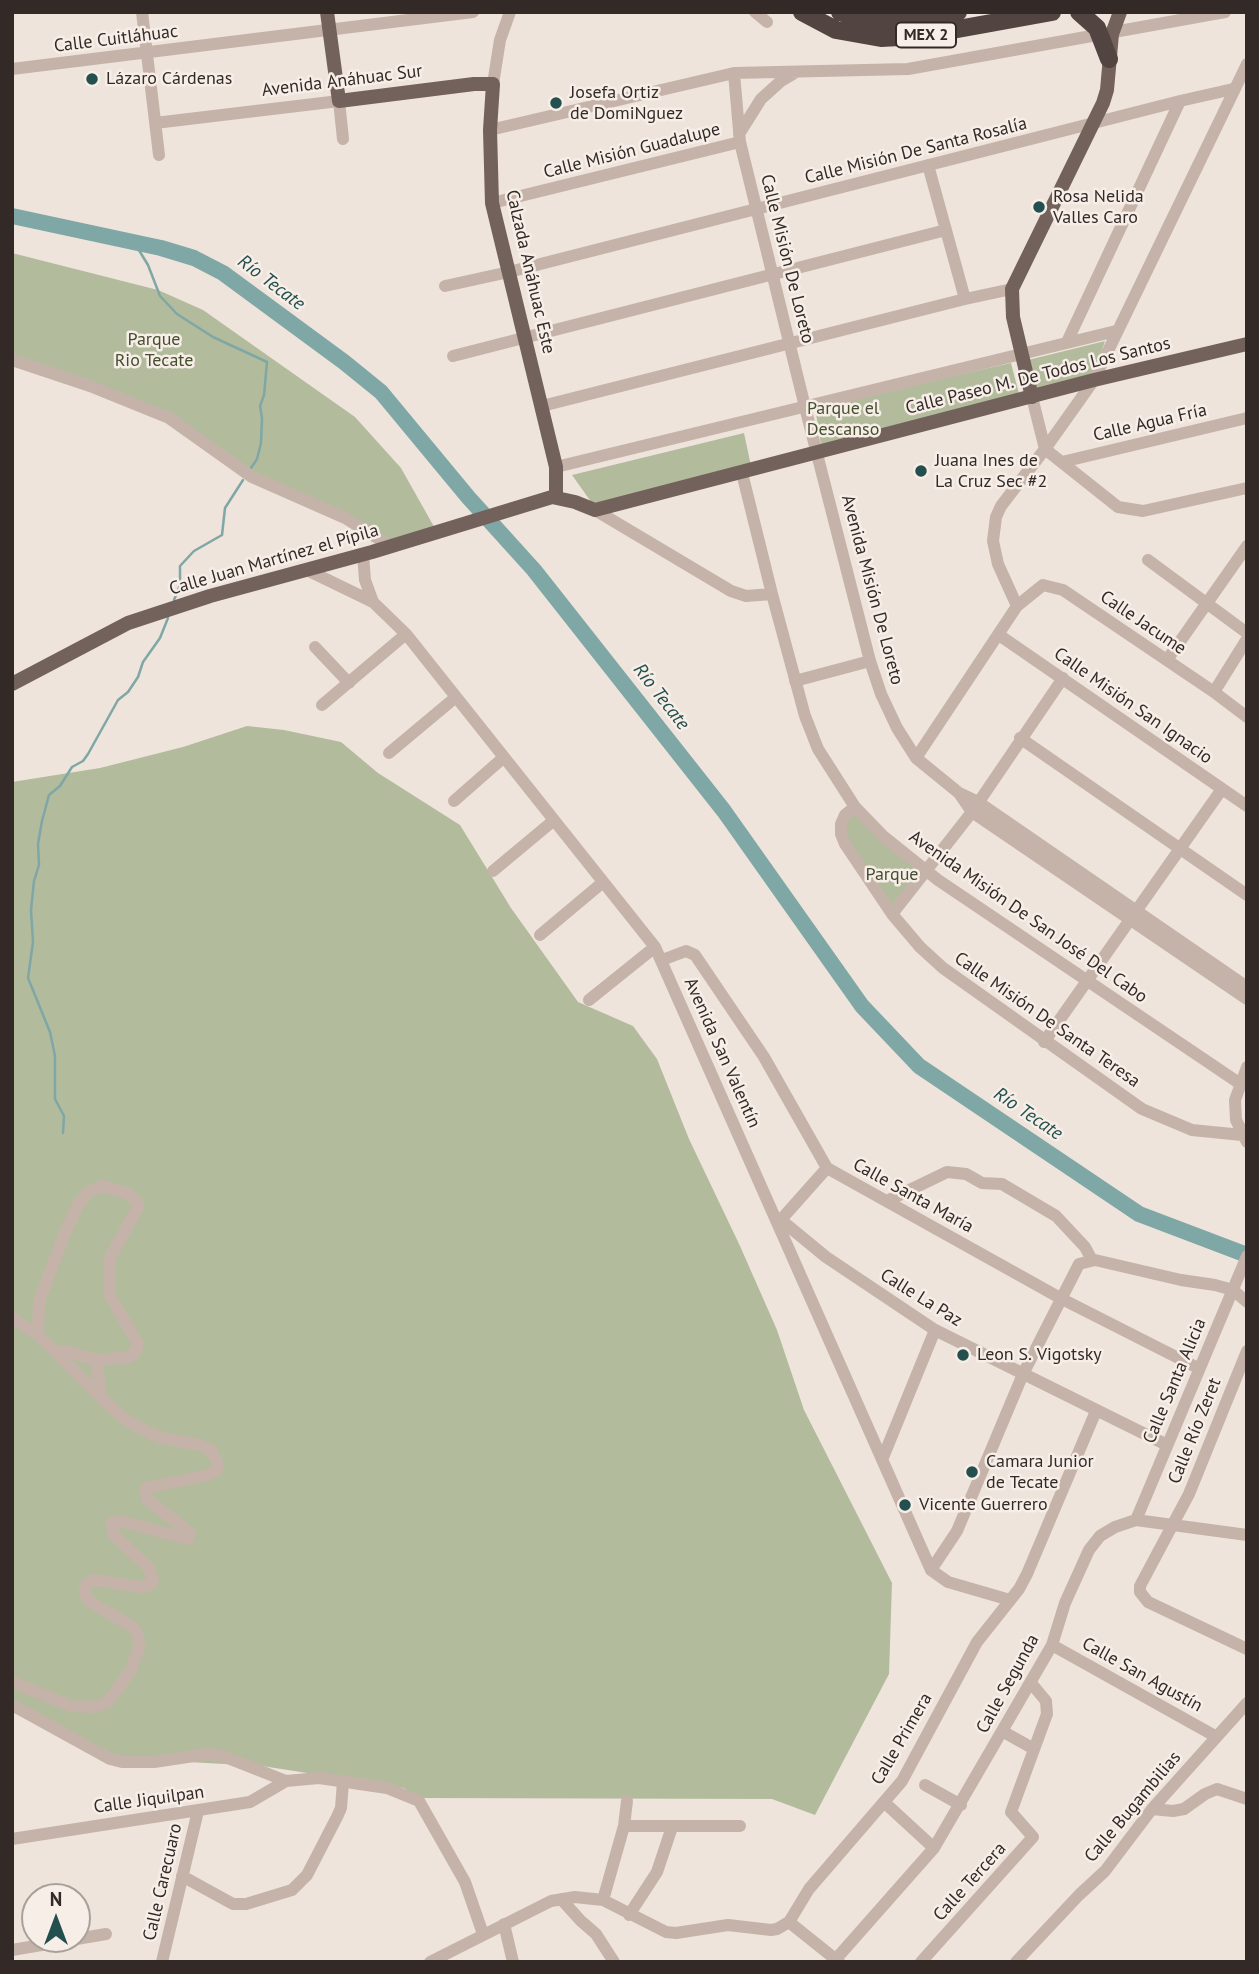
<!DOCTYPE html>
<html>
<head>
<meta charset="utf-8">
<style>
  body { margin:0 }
  #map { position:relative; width:1259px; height:1974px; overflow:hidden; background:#eee4db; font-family:"PT Sans",sans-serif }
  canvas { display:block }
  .frame { position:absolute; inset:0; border:14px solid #332a28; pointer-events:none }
  .north { position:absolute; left:21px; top:1883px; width:70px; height:70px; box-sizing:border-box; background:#f6eee7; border:2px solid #a8a09b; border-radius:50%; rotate:0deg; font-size:19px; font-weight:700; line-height:28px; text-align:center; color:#332a28 }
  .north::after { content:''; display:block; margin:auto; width:24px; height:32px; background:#234f4e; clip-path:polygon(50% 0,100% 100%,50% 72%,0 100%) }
</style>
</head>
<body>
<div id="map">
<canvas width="1259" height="1974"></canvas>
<div class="frame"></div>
<div class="north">N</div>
</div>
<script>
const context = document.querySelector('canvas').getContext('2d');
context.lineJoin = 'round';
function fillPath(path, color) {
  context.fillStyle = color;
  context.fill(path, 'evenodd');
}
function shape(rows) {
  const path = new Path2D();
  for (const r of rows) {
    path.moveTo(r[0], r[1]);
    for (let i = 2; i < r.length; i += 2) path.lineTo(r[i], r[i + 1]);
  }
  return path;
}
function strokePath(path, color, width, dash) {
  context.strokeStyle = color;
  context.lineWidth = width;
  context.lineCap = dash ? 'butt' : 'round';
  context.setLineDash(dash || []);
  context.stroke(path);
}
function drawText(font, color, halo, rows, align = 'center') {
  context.font = font + ' "PT Sans",sans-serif';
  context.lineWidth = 5;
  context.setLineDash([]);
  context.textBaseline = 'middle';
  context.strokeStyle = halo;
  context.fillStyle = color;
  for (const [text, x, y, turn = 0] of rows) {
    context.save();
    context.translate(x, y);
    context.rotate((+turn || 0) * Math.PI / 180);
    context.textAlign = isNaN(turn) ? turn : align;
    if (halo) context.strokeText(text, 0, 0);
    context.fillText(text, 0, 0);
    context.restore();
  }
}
const green = shape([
  [12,253,158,290,203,310,355,417,401,468,437,532,383,548,362,530,266,487,188,431,12,360],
  [1105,341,1094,375,1030,392,1024,361],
  [1011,363,1019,394,821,445,815,407],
  [744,433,751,466,594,506,572,475],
  [247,726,284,730,341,742,378,773,460,825,511,908,578,1002,633,1026,657,1059,689,1139,740,1246,777,1330,804,1410,892,1583,889,1674,815,1815,772,1799,418,1798,404,1788,262,1766,113,1758,12,1712,12,782,100,768,183,747],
  [857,811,926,872,893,915,836,824]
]);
const stream = shape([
  [134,242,148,265,160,296,177,314,213,337,267,362,264,395,260,406,262,418,261,443,257,459,251,468],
  [174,600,180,585,180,566,194,551,222,535,225,508,243,480],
  [63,1133,64,1116,55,1099,55,1056,50,1032,28,978,33,942,31,910,34,881,39,865,38,844,42,821,49,795,60,786,72,767,83,761,88,754,118,700,128,692,138,677,143,662,160,638,168,618]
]);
const river = shape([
  [12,216,161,248,194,258,223,273,344,362,381,392,468,497,534,570,724,811,862,1006,919,1066,1139,1214,1247,1255]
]);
const minor = shape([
  [142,12,159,155],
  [755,12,767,22],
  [12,69,473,12],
  [734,73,740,142,805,407,870,661,881,694,897,728,916,758,959,793,972,812,1247,999],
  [493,84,500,40,510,12],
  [155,123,339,101,343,139],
  [490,130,734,73,908,69,1225,12],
  [739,134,761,99,781,81,796,72],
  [928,165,965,299],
  [492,203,740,142],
  [445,286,509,272,1180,101,1233,89],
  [1067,342,1180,101],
  [453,356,946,230],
  [12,360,90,386,169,418,252,477,345,518,390,546],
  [1032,397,1045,449,1118,507,1143,511,1247,488],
  [542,406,965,299,1012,289],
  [1062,462,1247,418],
  [556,467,1116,331],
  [742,473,772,594,805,716,818,749,855,807,883,836,938,880,1239,1083],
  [595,510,731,591,746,596,772,594],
  [363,554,365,580,373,602],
  [1148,560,1247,633],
  [307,570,373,602,406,634,655,947,931,1570,948,1582,1010,1600],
  [1017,606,1043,585,1063,590,1214,692,1247,717],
  [999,635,1247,806],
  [315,647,349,683],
  [1167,660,1247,546],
  [795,681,870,661],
  [1214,692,1247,639],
  [322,705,406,634],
  [1020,738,1247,895],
  [389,753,456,697],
  [916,758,1017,606,998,564,993,541,996,517,1001,506,1045,449,1094,380,1247,64],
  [959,793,978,802,1247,987],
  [454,801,503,758],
  [855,807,845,815,841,824,841,834,845,844,892,914,920,947,943,968,1142,1109,1192,1130,1242,1135],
  [493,871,553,821],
  [892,914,972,812,1063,678],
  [540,935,602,883],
  [662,960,686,951,695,955,764,1057,827,1168,1062,1299,1198,1368],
  [589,1000,655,947],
  [1044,1042,1222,789],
  [1247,1067,1235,1100,1236,1120,1247,1142],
  [887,1201,947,1172,966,1174,982,1183,1002,1184,1056,1216,1085,1247,1092,1260],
  [781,1220,826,1257,935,1330,1167,1445],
  [778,1223,827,1168],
  [12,1318,38,1335,102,1398],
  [55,1351,67,1352,97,1360],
  [1247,1351,1189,1494,1140,1586,1140,1592,1148,1602,1247,1649],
  [882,1460,935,1330],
  [1136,1520,1247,1256],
  [931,1570,957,1531,1023,1374,1079,1264,1095,1260,1181,1280,1215,1285,1233,1290,1247,1302],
  [1052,1645,1215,1736],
  [12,1682,71,1706,95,1707,108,1702,131,1670,139,1648,138,1636,133,1627,90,1602,86,1596,85,1588,86,1584,94,1580,142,1587,150,1585,153,1581,149,1568,113,1534,112,1523,120,1521,188,1539,190,1533,147,1499,146,1488,208,1475,216,1471,218,1465,212,1451,200,1445,161,1438,148,1432,127,1421,102,1399,96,1363,97,1360,129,1357,134,1354,138,1344,110,1296,110,1258,138,1207,137,1202,129,1194,103,1186,87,1193,79,1203,64,1235,39,1302,38,1335],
  [12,1705,110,1759,122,1762,154,1762,207,1754,225,1757,286,1781],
  [1002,1731,1034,1749],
  [925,1785,961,1805],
  [885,1803,934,1848],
  [1152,1809,1173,1811,1184,1809,1205,1794,1217,1789,1247,1799],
  [624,1826,740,1826],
  [12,1839,250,1802,286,1781,319,1778,387,1788,419,1801,465,1882,483,1934],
  [182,1876,233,1904,246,1904,292,1890,307,1875,337,1817,341,1808,343,1782],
  [561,1899,581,1921,596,1934,614,1962],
  [603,1900,624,1826,627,1801],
  [629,1915,657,1872,672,1827],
  [789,1922,839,1962],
  [504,1924,513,1962],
  [12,1950,106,1934],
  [836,1959,934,1848,1052,1645,1065,1603,1089,1550,1100,1536,1115,1527,1136,1520,1247,1535],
  [162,1962,198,1811],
  [430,1962,551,1901,575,1897,603,1900,666,1932,676,1933,728,1925,771,1930,777,1929,789,1922,809,1889,902,1781,977,1642,1019,1589,1027,1574,1096,1411],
  [921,1962,1033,1837,1011,1812,1047,1714,1046,1701,1031,1683],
  [1016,1962,1079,1895,1105,1871,1152,1809,1247,1703]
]);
const major = shape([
  [327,12,339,101,474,84,493,84,490,130,492,203,556,467,556,497],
  [1032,397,1013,317,1012,289,1103,103,1107,90,1112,34,1120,12],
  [12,684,128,623,210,596,372,552,552,497,575,502,595,510,1094,380,1247,344]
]);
const highway = shape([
  [802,12,836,30,881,38,919,36,1052,12],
  [840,12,865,19,883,21,904,21,958,12],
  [1079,12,1097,28,1109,59]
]);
const markers = [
  [92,79,7,"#234f4e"],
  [556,103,7,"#234f4e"],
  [1039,207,7,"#234f4e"],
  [921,471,7,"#234f4e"],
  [963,1355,7,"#234f4e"],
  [972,1472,7,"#234f4e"],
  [905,1505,7,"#234f4e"]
];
const shields = [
  [926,35,60]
];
const shieldNames = [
  ["MEX 2",926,35]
];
const streetNames = [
  ["Calle Cuitláhuac",116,39,-7],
  ["Avenida Anáhuac Sur",342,81,-7],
  ["Calle Misión Guadalupe",632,151,-14],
  ["Calle Misión De Santa Rosalía",916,151,-14],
  ["Calle Misión De Loreto",787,259,76],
  ["Calzada Anáhuac Este",530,272,77],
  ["Calle Paseo M. De Todos Los Santos",1038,376,-14],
  ["Calle Agua Fría",1150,423,-13],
  ["Calle Juan Martínez el Pípila",274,560,-16],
  ["Avenida Misión De Loreto",872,590,75],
  ["Calle Jacume",1143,623,34],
  ["Calle Misión San Ignacio",1133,706,35],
  ["Avenida Misión De San José Del Cabo",1028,917,35],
  ["Calle Misión De Santa Teresa",1047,1020,35],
  ["Avenida San Valentín",722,1053,66],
  ["Calle Santa María",913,1196,29],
  ["Calle La Paz",921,1298,32],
  ["Calle Santa Alicia",1175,1381,-67],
  ["Calle Río Zeret",1195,1431,-68],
  ["Calle San Agustín",1142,1675,29],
  ["Calle Segunda",1008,1684,-61],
  ["Calle Primera",902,1739,-60],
  ["Calle Jiquilpan",149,1800,-8],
  ["Calle Bugambilias",1133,1807,-50],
  ["Calle Carecuaro",163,1882,-77],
  ["Calle Tercera",970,1882,-48]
];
const poiNames = [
  ["Lázaro Cárdenas",106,79],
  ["Josefa Ortiz",570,93],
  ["de DomiNguez",570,114],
  ["Rosa Nelida",1053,197],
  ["Valles Caro",1053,218],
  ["Juana Ines de",935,461],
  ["La Cruz Sec #2",935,482],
  ["Leon S. Vigotsky",977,1355],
  ["Camara Junior",986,1462],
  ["de Tecate",986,1483],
  ["Vicente Guerrero",919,1505]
];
const parkNames = [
  ["Parque",154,340],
  ["Rio Tecate",154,361],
  ["Parque el",843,409],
  ["Descanso",843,430],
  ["Parque",892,875]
];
const waterNames = [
  ["Río Tecate",271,283,37],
  ["Río Tecate",661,697,52],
  ["Río Tecate",1028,1114,34]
];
fillPath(green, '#b3bb9d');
strokePath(stream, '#7ea7a6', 2.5);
strokePath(river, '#7ea7a6', 16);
strokePath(minor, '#c5b3a9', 12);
strokePath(major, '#73615b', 14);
strokePath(highway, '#524440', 18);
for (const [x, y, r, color] of markers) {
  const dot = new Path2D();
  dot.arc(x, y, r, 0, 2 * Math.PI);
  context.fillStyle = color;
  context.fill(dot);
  strokePath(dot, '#f6eee7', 2.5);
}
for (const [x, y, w] of shields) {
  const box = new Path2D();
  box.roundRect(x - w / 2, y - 12.5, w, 25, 5);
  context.fillStyle = '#f6eee7';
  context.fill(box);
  strokePath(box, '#332a28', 2);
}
drawText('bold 16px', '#332a28', null, shieldNames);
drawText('18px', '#332a28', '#f6eee7', streetNames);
drawText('18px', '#332a28', '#f6eee7', poiNames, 'left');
drawText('18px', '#454e2f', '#f6eee7', parkNames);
drawText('italic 19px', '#234f4e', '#f6eee7', waterNames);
</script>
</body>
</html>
